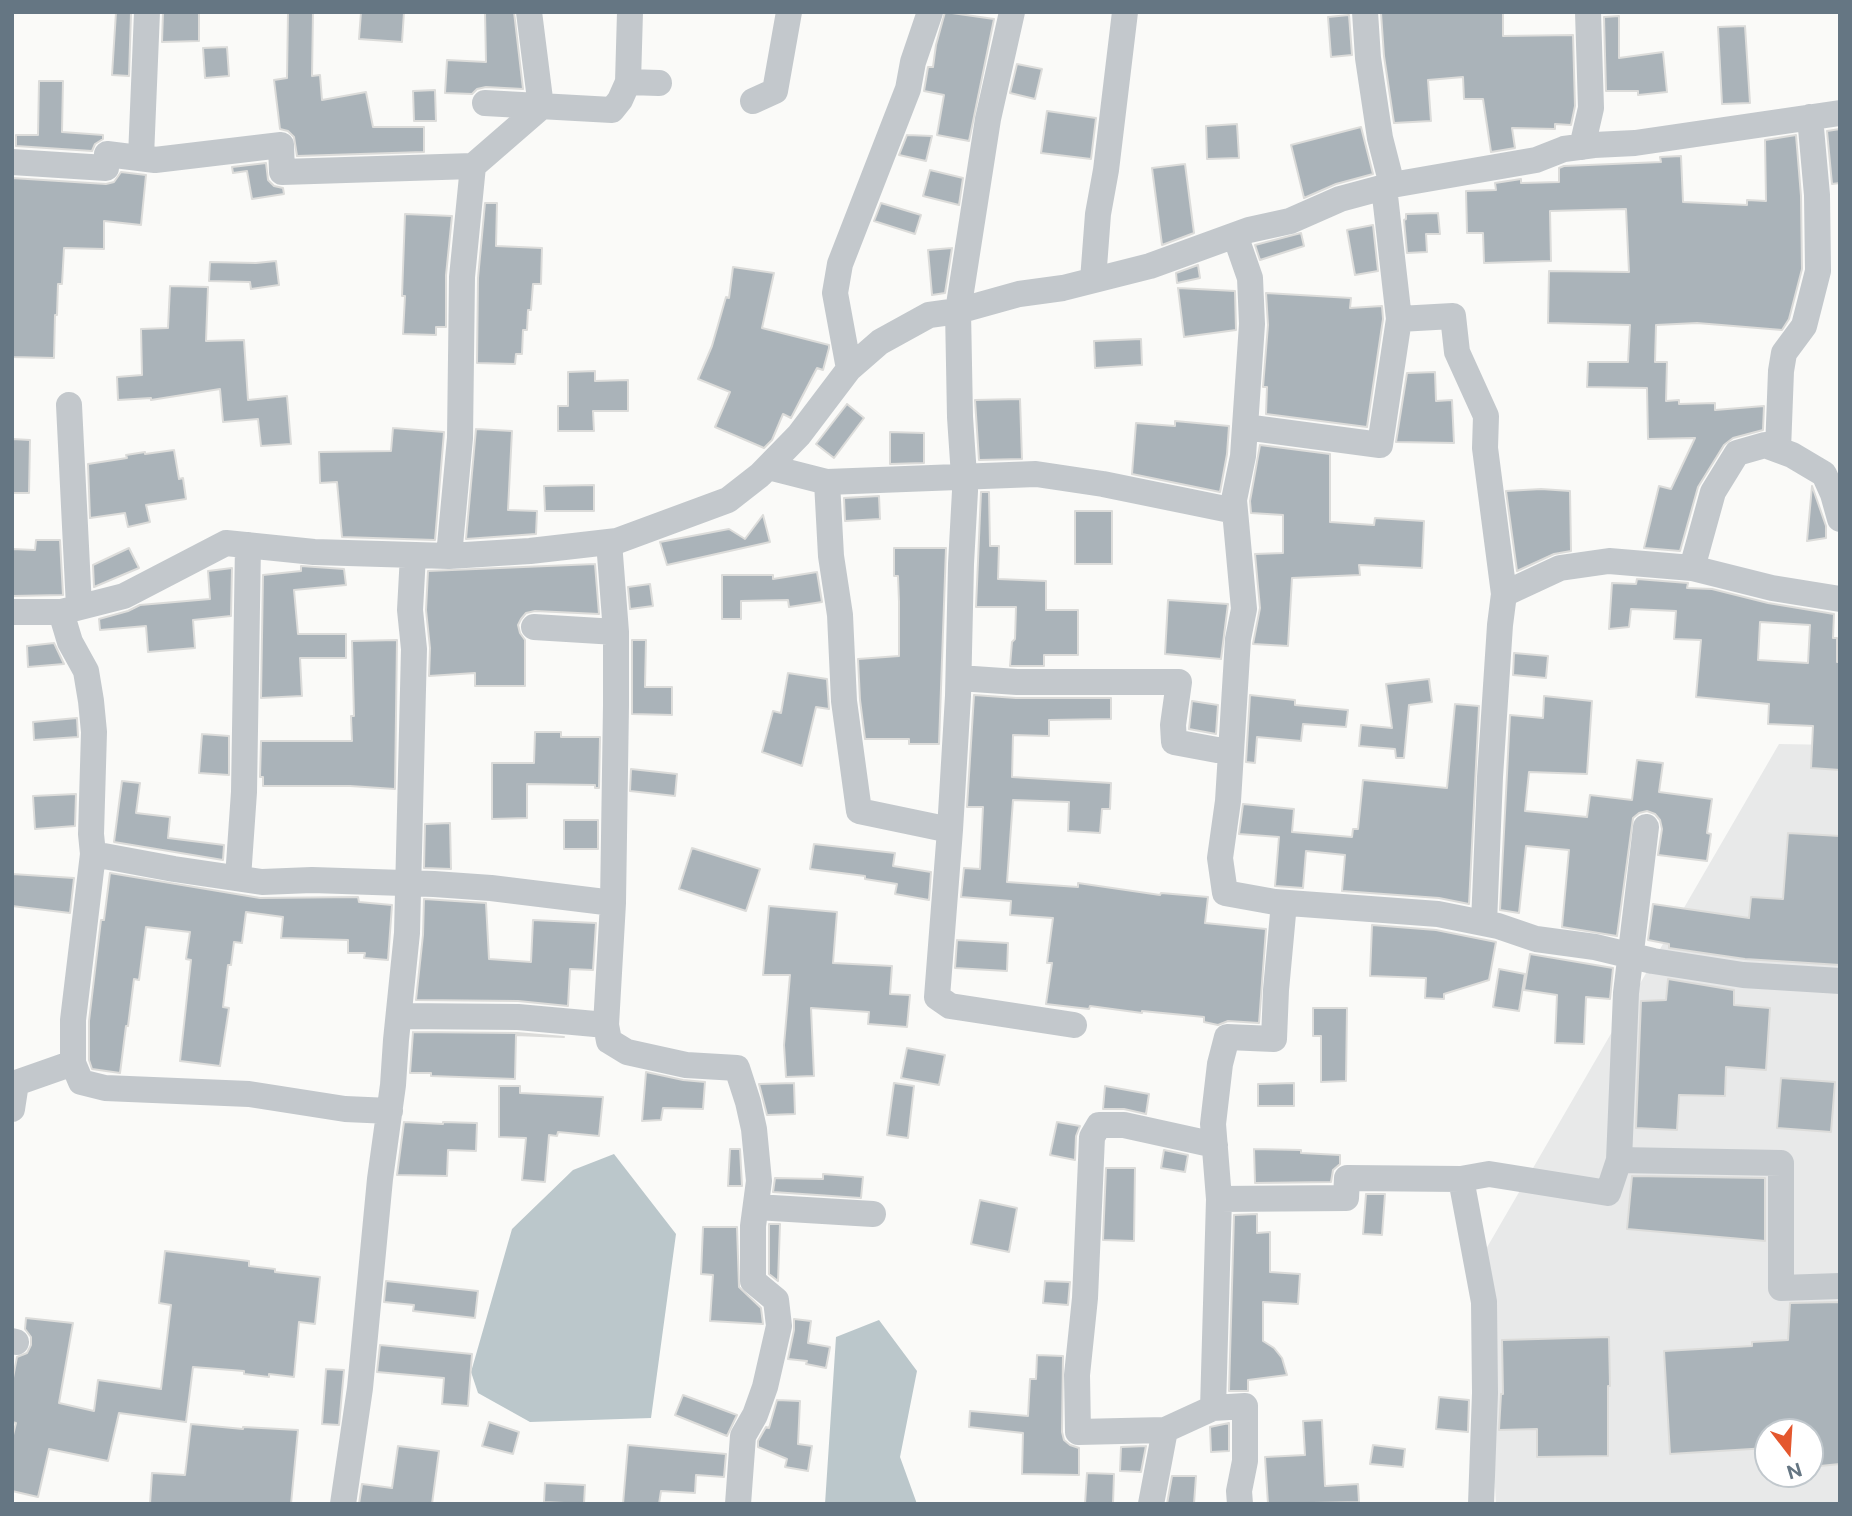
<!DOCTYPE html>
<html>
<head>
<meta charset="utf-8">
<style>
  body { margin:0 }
  #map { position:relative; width:1852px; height:1516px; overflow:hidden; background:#fafaf8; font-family:"Public Sans",sans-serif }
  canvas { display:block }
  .frame { position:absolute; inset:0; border:14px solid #657683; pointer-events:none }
  .north { position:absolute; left:1754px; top:1418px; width:70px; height:70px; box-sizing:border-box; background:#fff; border:2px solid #c1c8cd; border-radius:50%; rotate:163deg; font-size:19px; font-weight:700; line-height:28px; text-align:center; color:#657683 }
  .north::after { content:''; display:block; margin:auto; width:24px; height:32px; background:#e4572e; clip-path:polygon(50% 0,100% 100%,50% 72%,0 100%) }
</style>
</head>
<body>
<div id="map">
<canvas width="1852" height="1516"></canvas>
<div class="frame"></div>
<div class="north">N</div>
</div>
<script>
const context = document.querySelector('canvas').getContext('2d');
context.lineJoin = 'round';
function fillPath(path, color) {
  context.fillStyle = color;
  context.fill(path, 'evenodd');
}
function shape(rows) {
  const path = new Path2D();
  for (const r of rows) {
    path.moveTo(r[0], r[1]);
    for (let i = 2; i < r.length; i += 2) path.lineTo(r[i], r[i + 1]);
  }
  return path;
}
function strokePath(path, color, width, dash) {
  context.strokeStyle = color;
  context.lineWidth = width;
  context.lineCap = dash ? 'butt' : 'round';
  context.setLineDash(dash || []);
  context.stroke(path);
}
const built = shape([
  [1779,744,1840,745,1840,1504,1496,1504,1482,1256],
  [1768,1432,1810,1432,1810,1474,1768,1474]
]);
const water = shape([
  [614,1154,676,1234,651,1418,530,1422,478,1393,471,1372,512,1229,573,1170],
  [879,1320,917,1371,900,1457,917,1504,825,1504,836,1337]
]);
const building = shape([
  [116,12,131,13,129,76,112,75,116,12],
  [163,12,199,12,199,41,162,42,163,12],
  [288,12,313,12,312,76,320,75,322,100,366,92,373,127,424,127,424,152,297,156,294,137,288,131,280,129,274,80,287,78,288,12],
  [361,12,404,12,402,42,359,39,361,12],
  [485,12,514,12,523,89,486,87,477,89,472,94,445,93,447,60,486,62,485,12],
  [945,12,994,19,969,141,937,135,944,95,924,91,928,67,933,67,936,45,945,12],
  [1503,12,1503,36,1573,35,1575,106,1571,125,1555,124,1555,129,1512,128,1515,148,1491,152,1483,99,1464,99,1463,77,1428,80,1431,121,1394,123,1384,56,1381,13,1503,12],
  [1349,15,1352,55,1331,57,1328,17,1349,15],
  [1619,16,1619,58,1663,52,1667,92,1638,95,1638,91,1606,91,1604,17,1619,16],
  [1745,26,1750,103,1722,104,1718,27,1745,26],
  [227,47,229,76,205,78,203,48,227,47],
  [1017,64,1042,69,1035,99,1010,93,1017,64],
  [39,81,63,81,62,132,103,135,103,139,95,144,92,151,16,146,16,135,38,135,39,81],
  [435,90,436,121,414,121,413,91,435,90],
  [1047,111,1096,118,1091,159,1041,153,1047,111],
  [1237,124,1239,158,1207,159,1206,126,1237,124],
  [1361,127,1373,174,1336,184,1304,198,1291,145,1361,127],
  [1840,129,1840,183,1832,184,1827,131,1840,129],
  [907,135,932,136,926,161,899,155,907,135],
  [1796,135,1801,196,1802,269,1789,319,1782,330,1697,323,1656,325,1655,362,1667,362,1666,401,1679,400,1679,404,1715,403,1715,410,1764,406,1763,430,1733,438,1724,445,1698,487,1680,551,1644,548,1659,486,1671,489,1695,438,1648,439,1647,388,1587,387,1588,362,1628,362,1630,325,1548,323,1549,271,1629,272,1626,209,1550,211,1551,261,1484,263,1483,233,1467,233,1466,191,1496,190,1495,183,1521,179,1521,183,1559,182,1559,168,1564,166,1661,162,1660,157,1681,156,1683,202,1747,205,1747,200,1766,201,1765,140,1796,135],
  [266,163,268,180,274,186,283,188,284,194,252,199,247,171,233,173,232,167,266,163],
  [1185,164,1194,233,1162,245,1152,168,1185,164],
  [930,170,963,178,959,205,923,196,930,170],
  [121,172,146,175,141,225,104,221,104,249,64,248,62,284,58,284,57,315,55,315,54,358,12,357,12,178,106,184,114,182,121,172],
  [485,203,497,203,496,246,542,248,541,284,533,284,531,310,528,310,527,330,523,330,522,354,516,354,515,364,477,363,478,278,485,203],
  [881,203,921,215,915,234,874,221,881,203],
  [1438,213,1440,234,1426,234,1427,252,1407,253,1404,220,1406,219,1406,214,1438,213],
  [405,214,452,216,446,275,446,327,436,327,436,335,403,334,405,296,402,296,405,214],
  [1373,225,1378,271,1355,275,1347,230,1373,225],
  [1301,233,1304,246,1260,260,1255,245,1301,233],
  [952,248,945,293,932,295,928,250,952,248],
  [276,261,279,285,251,289,250,282,209,281,210,262,256,263,276,261],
  [1198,265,1200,278,1177,283,1176,273,1198,265],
  [733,267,774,273,762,328,829,345,829,348,823,370,817,368,791,418,783,414,772,440,764,448,715,427,730,392,698,379,712,346,726,297,729,298,733,267],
  [170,286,208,287,206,341,244,340,248,400,287,396,291,444,261,446,258,419,223,422,220,389,151,400,151,398,118,400,117,377,142,375,141,329,168,328,170,286],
  [1178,288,1235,291,1236,330,1184,337,1178,288],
  [1266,293,1351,298,1350,308,1382,306,1383,319,1367,427,1266,414,1267,387,1263,387,1268,325,1266,293],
  [1141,339,1142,365,1095,368,1094,341,1141,339],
  [595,371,595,381,628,380,628,411,593,411,594,431,558,431,558,406,568,406,568,372,595,371],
  [1435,372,1436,401,1452,400,1454,443,1396,442,1407,373,1435,372],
  [1020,399,1022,459,979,460,975,400,1020,399],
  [847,404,864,418,834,458,816,444,847,404],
  [1175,421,1229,426,1227,454,1220,492,1132,474,1136,423,1175,426,1175,421],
  [393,428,444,432,435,540,342,537,337,482,320,483,319,452,391,451,393,428],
  [476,429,512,431,508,510,537,511,536,534,466,539,476,429],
  [890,432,924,433,924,463,890,464,890,432],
  [12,439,30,440,29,493,12,493,12,439],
  [1260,445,1330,454,1330,522,1374,525,1375,518,1424,521,1422,568,1359,565,1360,575,1292,578,1288,646,1253,644,1260,608,1255,554,1283,553,1283,515,1251,513,1250,501,1260,445],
  [174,450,179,479,183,478,186,499,146,505,150,522,128,527,125,513,90,518,88,464,127,458,126,455,145,452,145,454,174,450],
  [594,485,594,511,545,511,544,486,594,485],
  [1812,486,1826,526,1826,538,1807,541,1812,486],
  [1541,489,1570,491,1571,551,1554,554,1517,571,1506,491,1541,489],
  [981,492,989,492,990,546,999,546,998,579,1046,581,1046,610,1078,610,1078,655,1044,655,1044,666,1010,666,1012,642,1015,639,1016,607,976,607,981,492],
  [879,496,880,519,845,521,844,498,879,496],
  [1075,511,1112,511,1112,564,1075,564,1075,511],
  [763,515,770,542,667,565,660,542,729,529,745,539,763,515],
  [36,540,60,540,63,595,12,596,12,549,35,550,36,540],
  [129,548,139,568,94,587,93,565,129,548],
  [894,548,946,548,939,744,909,744,909,739,865,739,860,700,858,659,899,656,899,602,898,576,894,576,894,548],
  [595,564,599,614,535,611,526,613,521,619,518,625,520,633,525,640,525,686,475,686,475,673,429,676,430,648,426,610,428,571,595,564],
  [301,566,344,569,346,585,294,590,298,634,346,634,346,658,300,658,302,696,261,698,263,575,301,571,301,566],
  [232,568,231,616,193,620,195,648,148,652,146,626,100,630,99,619,128,611,140,605,210,599,208,571,232,568],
  [817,572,822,602,789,607,788,600,741,601,741,619,722,619,722,575,773,575,773,579,817,572],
  [1637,579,1688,583,1687,588,1712,589,1768,603,1834,614,1833,638,1837,638,1837,662,1840,662,1840,770,1811,768,1813,726,1768,724,1769,704,1696,697,1701,640,1674,639,1676,611,1631,609,1629,627,1609,629,1612,583,1636,584,1637,579],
  [1760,622,1810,625,1808,663,1758,660,1760,622],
  [650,584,653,606,630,609,628,587,650,584],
  [1168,600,1228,604,1221,659,1165,654,1168,600],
  [397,640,395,789,350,786,263,786,263,777,260,777,261,741,352,741,351,716,354,716,352,641,397,640],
  [632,640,646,640,645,687,672,687,672,715,632,714,632,640],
  [54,643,64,664,28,667,27,646,54,643],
  [1514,653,1548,656,1546,678,1513,675,1514,653],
  [788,673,827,679,829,709,816,707,802,766,762,752,773,711,781,713,788,673],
  [1429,679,1432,702,1409,705,1404,758,1396,758,1395,749,1359,746,1361,725,1392,728,1386,684,1429,679],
  [974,695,1016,698,1111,698,1111,719,1049,720,1049,736,1013,735,1012,777,1111,783,1110,809,1102,809,1100,833,1068,831,1069,802,1013,800,1007,882,1078,887,1078,883,1160,895,1161,893,1208,897,1205,923,1266,929,1259,1023,1228,1021,1218,1025,1204,1022,1204,1017,1142,1011,1142,1013,1090,1006,1089,1009,1046,1004,1052,963,1047,963,1053,918,1010,915,1011,901,961,897,964,868,980,869,983,807,967,807,974,695],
  [1250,695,1295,700,1295,705,1348,710,1346,727,1303,724,1301,741,1257,737,1255,763,1246,762,1250,695],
  [1544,696,1592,701,1587,774,1529,772,1525,811,1587,817,1590,795,1632,800,1637,760,1663,763,1659,792,1712,799,1707,833,1711,834,1707,861,1658,855,1662,829,1660,820,1655,814,1647,811,1639,813,1633,818,1617,936,1562,927,1569,850,1526,846,1519,913,1500,910,1510,715,1543,718,1544,696],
  [1192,701,1218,705,1216,734,1189,729,1192,701],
  [1455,704,1479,706,1469,904,1439,898,1342,891,1345,855,1306,851,1303,888,1275,886,1279,837,1239,834,1243,804,1294,809,1292,832,1352,837,1353,829,1358,829,1363,780,1447,788,1455,704],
  [77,718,78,737,34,740,33,722,77,718],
  [535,732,561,732,561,737,600,737,599,788,595,788,595,785,527,784,527,818,492,819,492,763,534,763,535,732],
  [202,734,229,736,229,775,199,773,202,734],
  [631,769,677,774,675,796,630,791,631,769],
  [122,781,140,783,136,813,170,817,168,838,224,845,223,860,114,842,122,781],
  [76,794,75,826,35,829,33,796,76,794],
  [564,820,598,820,598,849,564,849,564,820],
  [450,823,451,869,424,868,425,824,450,823],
  [1788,833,1840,836,1840,965,1745,959,1669,948,1669,944,1648,940,1653,904,1749,918,1751,897,1783,899,1788,833],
  [814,844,895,853,893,866,931,872,929,900,895,894,897,884,865,879,865,876,810,869,814,844],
  [692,848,760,869,746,911,679,889,692,848],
  [110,873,260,898,358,897,359,902,392,905,388,960,364,958,365,953,348,953,348,940,281,938,283,917,246,912,242,943,234,942,231,965,228,965,223,1007,229,1008,220,1066,180,1061,191,960,186,959,190,932,146,927,139,980,134,979,128,1026,126,1026,120,1073,92,1069,89,1060,89,1021,101,920,104,920,110,873],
  [12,874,74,878,70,913,12,906,12,874],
  [424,899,486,903,489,959,531,962,533,920,596,923,593,970,570,969,568,1006,518,1001,416,1000,423,935,424,899],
  [769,906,837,912,833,963,892,966,890,994,910,995,907,1027,868,1024,869,1012,811,1008,814,1076,786,1077,784,1045,790,975,763,975,769,906],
  [1372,925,1436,930,1496,942,1489,980,1444,994,1444,999,1425,998,1426,978,1370,976,1372,925],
  [957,940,1008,943,1007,971,955,968,957,940],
  [1530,954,1613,968,1610,999,1586,997,1584,1044,1555,1043,1557,995,1524,990,1530,954],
  [1499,969,1525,974,1519,1011,1493,1007,1499,969],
  [1668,979,1734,990,1734,1005,1770,1008,1766,1070,1726,1067,1725,1096,1679,1095,1677,1130,1636,1128,1641,1001,1666,1000,1668,979],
  [1313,1008,1347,1008,1346,1081,1321,1082,1321,1036,1313,1036,1313,1008],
  [413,1032,517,1033,564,1037,516,1035,515,1079,431,1076,431,1073,410,1073,413,1032],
  [907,1048,945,1055,939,1085,901,1078,907,1048],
  [646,1072,683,1080,705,1082,703,1109,663,1108,661,1120,642,1121,646,1072],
  [1781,1078,1835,1082,1831,1132,1777,1128,1781,1078],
  [794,1083,795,1114,767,1115,759,1084,794,1083],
  [894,1083,914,1086,908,1138,887,1135,894,1083],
  [1294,1083,1294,1106,1258,1106,1258,1084,1294,1083],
  [499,1086,520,1086,520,1093,603,1097,599,1136,558,1132,557,1136,549,1135,545,1182,522,1180,526,1138,499,1137,499,1086],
  [1105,1086,1149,1094,1146,1114,1124,1109,1103,1109,1105,1086],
  [404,1122,443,1124,443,1122,477,1123,476,1151,448,1150,447,1176,397,1175,404,1122],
  [1057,1122,1080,1126,1076,1136,1075,1160,1050,1155,1057,1122],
  [730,1149,740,1149,742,1186,728,1186,730,1149],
  [1254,1149,1301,1150,1301,1153,1340,1155,1340,1164,1333,1170,1331,1182,1255,1183,1254,1149],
  [1164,1150,1188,1155,1185,1172,1161,1168,1164,1150],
  [1106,1168,1135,1168,1134,1241,1103,1240,1106,1168],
  [823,1174,863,1177,861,1198,773,1192,775,1178,823,1179,823,1174],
  [1632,1176,1765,1178,1765,1241,1627,1229,1632,1176],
  [1366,1194,1385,1194,1382,1235,1363,1234,1366,1194],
  [980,1200,1017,1208,1009,1252,971,1244,980,1200],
  [1257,1214,1257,1233,1270,1232,1270,1272,1300,1274,1298,1304,1263,1302,1263,1341,1274,1348,1282,1358,1287,1375,1248,1380,1248,1391,1229,1391,1234,1215,1257,1214],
  [769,1224,780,1224,778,1281,769,1274,769,1224],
  [703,1227,737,1227,739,1287,761,1308,763,1324,710,1321,713,1275,701,1274,703,1227],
  [165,1251,249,1261,249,1266,275,1269,275,1272,320,1277,315,1324,299,1322,294,1377,269,1374,269,1377,244,1374,244,1371,193,1367,186,1422,119,1413,108,1461,49,1449,38,1497,12,1491,12,1439,16,1423,12,1422,12,1383,17,1357,27,1353,31,1345,31,1337,25,1329,26,1318,73,1323,59,1403,94,1411,98,1380,161,1389,171,1305,159,1303,165,1251],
  [386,1281,478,1291,475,1318,413,1311,414,1305,384,1302,386,1281],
  [1045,1281,1070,1282,1068,1305,1043,1303,1045,1281],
  [1840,1302,1840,1464,1810,1467,1810,1432,1768,1432,1768,1448,1670,1454,1664,1351,1752,1346,1752,1342,1788,1340,1790,1303,1840,1302],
  [794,1319,811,1321,808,1343,830,1347,826,1368,806,1364,807,1361,788,1359,794,1330,794,1319],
  [1609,1337,1610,1386,1608,1386,1608,1456,1537,1457,1537,1429,1499,1430,1501,1394,1503,1394,1502,1340,1609,1337],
  [380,1345,472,1354,468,1406,442,1404,444,1378,377,1372,380,1345],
  [1037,1355,1063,1356,1062,1432,1064,1440,1070,1445,1079,1448,1079,1475,1022,1474,1023,1433,969,1427,970,1411,1028,1416,1030,1379,1036,1379,1037,1355],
  [326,1369,344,1370,339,1425,322,1424,326,1369],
  [683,1395,737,1415,727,1436,675,1415,683,1395],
  [1439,1397,1469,1400,1468,1432,1436,1429,1439,1397],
  [777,1400,800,1401,798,1444,812,1446,808,1471,785,1467,787,1459,758,1447,758,1441,766,1427,769,1428,777,1400],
  [1322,1420,1325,1486,1358,1484,1359,1502,1268,1504,1265,1457,1305,1455,1303,1421,1322,1420],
  [489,1422,519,1432,513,1454,482,1446,489,1422],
  [1229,1423,1229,1451,1211,1452,1210,1427,1229,1423],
  [191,1424,243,1429,243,1427,298,1430,291,1504,150,1504,152,1473,185,1475,191,1424],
  [628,1445,726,1454,724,1477,696,1475,695,1493,661,1491,659,1504,623,1504,628,1445],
  [1373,1445,1405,1449,1403,1467,1370,1464,1373,1445],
  [398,1446,439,1451,432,1504,359,1504,362,1484,392,1488,398,1446],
  [1146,1446,1141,1472,1120,1471,1121,1447,1146,1446],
  [1087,1473,1114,1474,1113,1504,1085,1504,1087,1473],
  [1172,1476,1196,1476,1194,1504,1167,1504,1172,1476],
  [545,1483,585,1485,584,1504,544,1502,545,1483]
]);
const street = shape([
  [1365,12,1368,58,1380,138,1392,185],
  [628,82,659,83],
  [753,101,775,91,789,12],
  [485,103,612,110,620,100,628,82,630,12],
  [1582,147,1591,108,1588,12],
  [141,157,147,12],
  [12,162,106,168,107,154,155,160,281,145,282,172,473,166,462,277,460,438,449,556],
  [473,166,541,107,529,12],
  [1235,235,1250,278,1252,324,1243,456,1234,500,1244,609,1238,639,1228,801,1220,858,1225,893,1275,902,1438,914,1498,926,1536,939,1595,947,1653,961,1743,975,1840,981],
  [1093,280,1098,214,1106,170,1125,12],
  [1399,319,1453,316,1457,352,1486,416,1485,448,1504,594],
  [849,369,835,293,840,264,908,89,913,62,930,12],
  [69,405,79,607],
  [1245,427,1380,445,1399,319,1384,187],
  [1778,450,1781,371,1784,353,1804,326,1818,271,1817,195,1810,117],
  [768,467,827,482,1036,474,1103,484,1235,511],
  [827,482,831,556,840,615,844,701,859,811,950,830,958,696,961,564,965,491,960,417,958,311,988,119,1012,12],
  [609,542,616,632,616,705,613,903,606,1025,609,1041,627,1052,686,1065,737,1068,748,1102,754,1129,759,1181,753,1226,753,1281,776,1300,779,1326,765,1387,755,1415,743,1436,738,1504],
  [1692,568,1772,588,1840,599],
  [12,612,61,612,124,596,226,543,314,552,449,556,530,551,617,541,728,500,760,475,799,435,849,369,880,342,929,315,958,311,1019,294,1063,288,1150,266,1249,230,1290,221,1340,199,1392,185,1536,160,1564,149,1594,145,1635,143,1840,113],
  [61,612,70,642,86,671,91,701,94,732,91,834,93,854,174,869,262,882,312,880,434,884,491,888,613,903],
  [534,627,616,632],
  [959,678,1017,682,1179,682,1173,725,1174,742,1217,750,1231,749],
  [950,830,937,997,950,1006,1074,1025],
  [93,854,73,1020,73,1063,81,1082,105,1088,249,1094,345,1109,390,1111],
  [238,878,244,792,248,545],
  [1484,923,1490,777,1500,625,1504,594,1560,568,1609,561,1692,568,1713,492,1737,453,1765,445,1792,455,1824,474,1833,494,1840,519],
  [399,1016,518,1017,606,1025],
  [12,1109,16,1083,73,1063],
  [1215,1145,1124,1125,1099,1125,1092,1137,1085,1298,1077,1375,1078,1432,1165,1430,1213,1408,1245,1406,1245,1461,1239,1491,1240,1504],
  [1619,1160,1781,1163,1781,1288,1840,1286],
  [1461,1179,1484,1302,1485,1393,1481,1504],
  [1219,1199,1346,1198,1347,1178,1461,1179,1489,1174,1608,1193,1619,1160,1626,993,1646,827],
  [756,1207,873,1214],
  [12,1341,16,1342],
  [1213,1408,1219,1199,1213,1124,1220,1064,1227,1037,1274,1039,1276,990,1284,903],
  [343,1504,360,1388,380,1179,393,1085,396,1040,407,933,414,649,410,610,413,555],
  [1151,1504,1165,1430]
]);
fillPath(built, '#e8e9e9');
fillPath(water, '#bbc7cb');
fillPath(building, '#aab3b9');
strokePath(building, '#dcdcda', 2);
strokePath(street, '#c3c8cc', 26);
</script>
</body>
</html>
